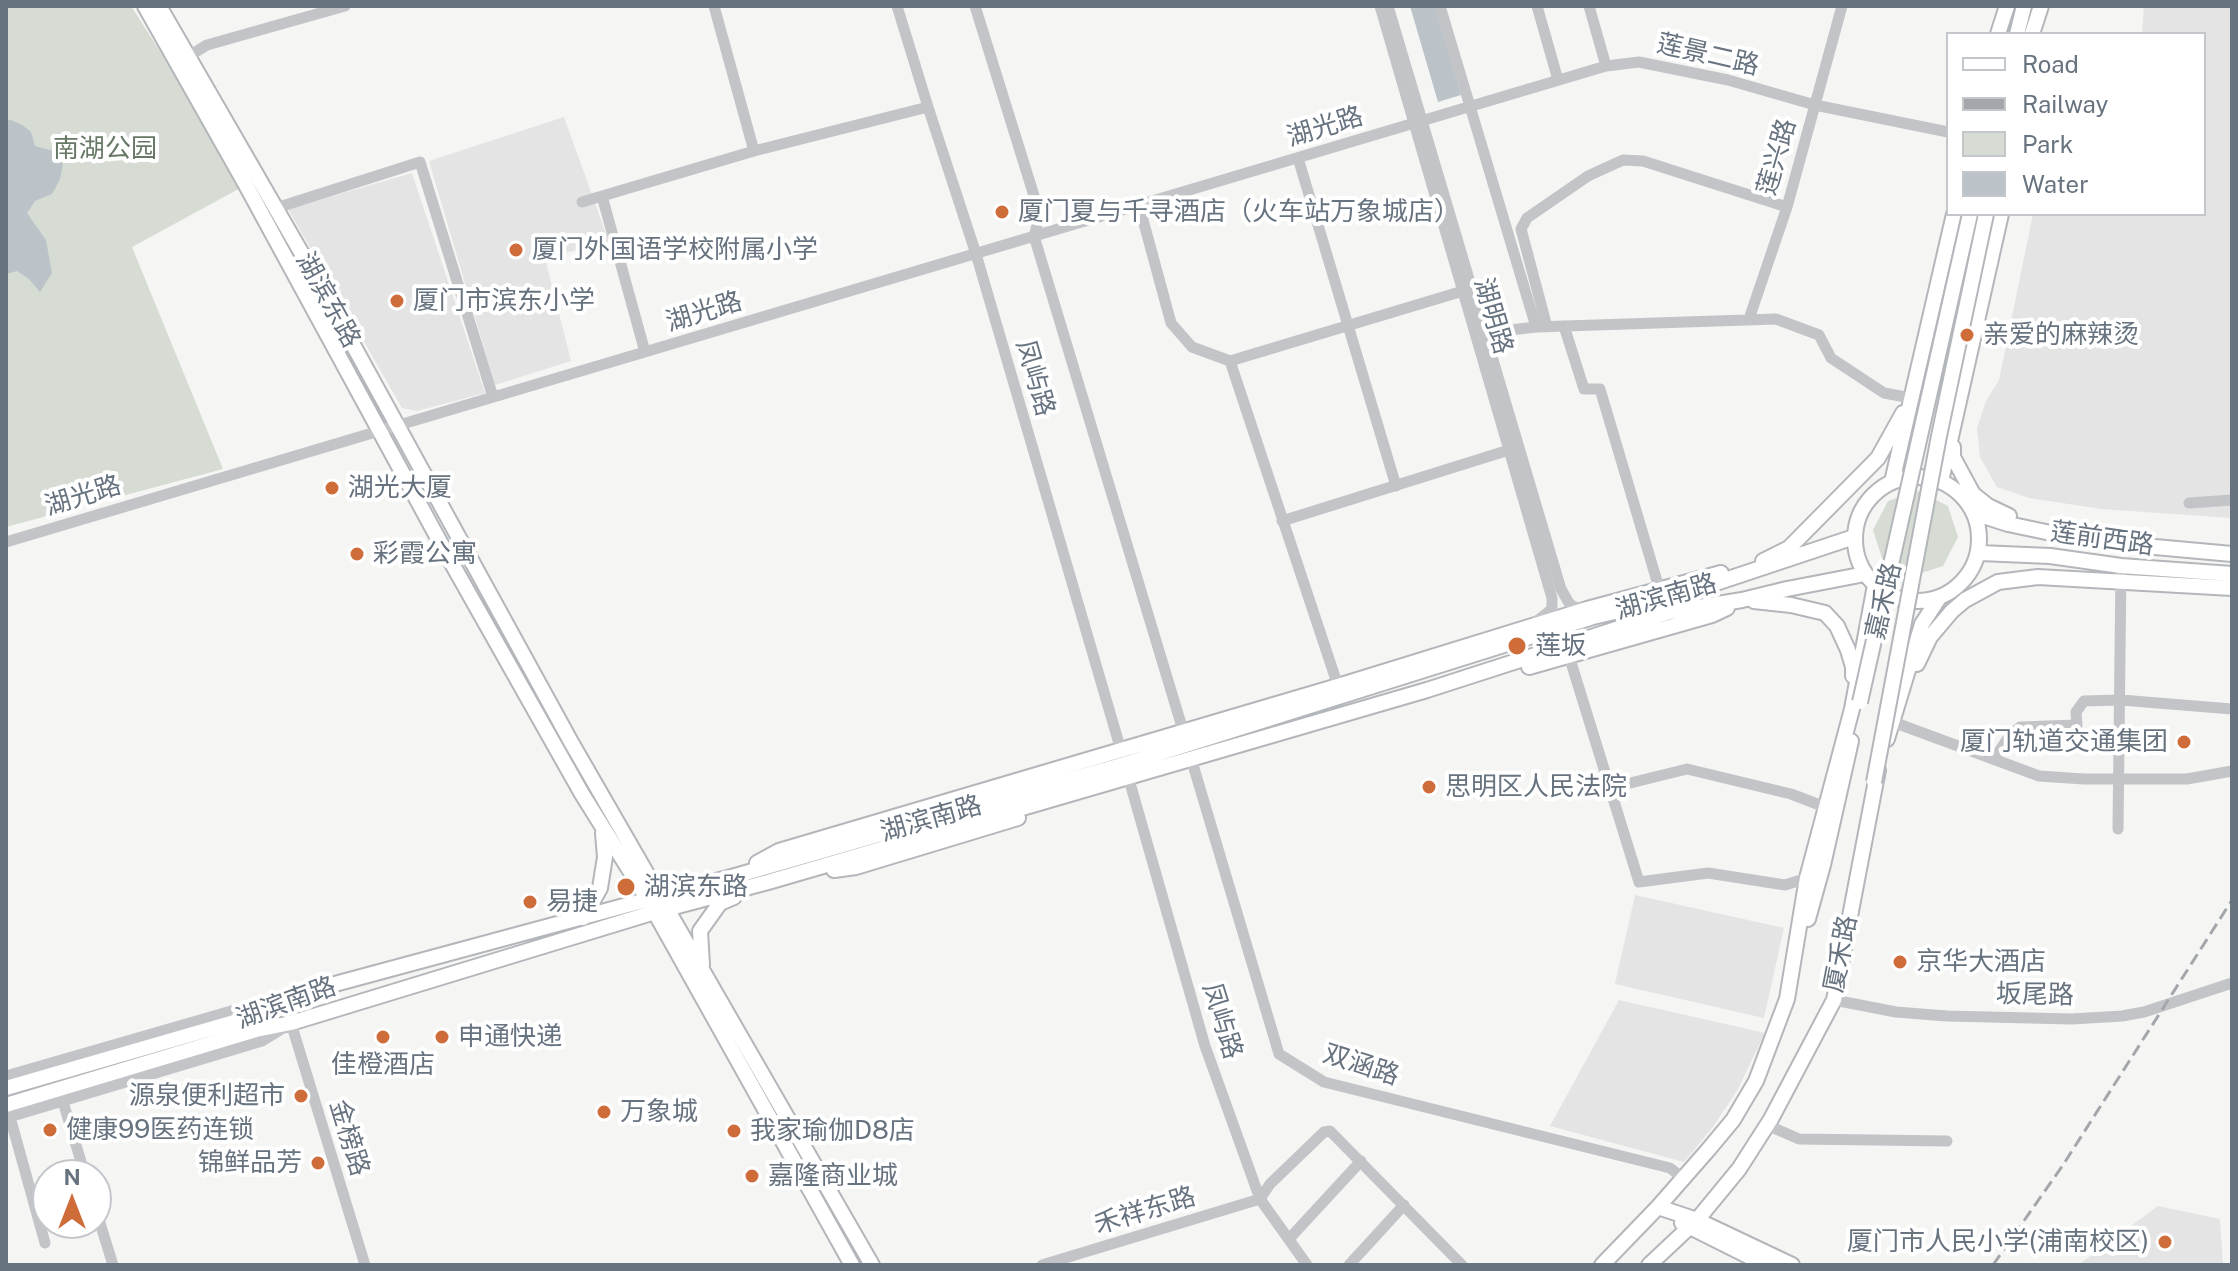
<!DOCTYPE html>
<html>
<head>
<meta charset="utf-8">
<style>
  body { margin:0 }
  #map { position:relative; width:2238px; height:1271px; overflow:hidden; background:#f5f5f3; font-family:"Public Sans",sans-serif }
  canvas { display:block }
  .frame { position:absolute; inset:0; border:8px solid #687380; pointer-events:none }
  .legend { position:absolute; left:1946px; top:32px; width:260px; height:184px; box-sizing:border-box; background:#fff; border:2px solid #c3c7cc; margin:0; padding:10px 14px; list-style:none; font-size:24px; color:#687380 }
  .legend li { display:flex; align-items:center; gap:16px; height:40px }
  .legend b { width:40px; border:2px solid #c3c7cc }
  .north { position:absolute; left:32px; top:1159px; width:80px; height:80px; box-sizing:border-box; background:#fff; border:2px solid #c3c7cc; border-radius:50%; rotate:0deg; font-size:22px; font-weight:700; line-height:32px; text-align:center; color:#687380 }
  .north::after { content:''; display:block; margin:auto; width:28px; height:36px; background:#ce6c3a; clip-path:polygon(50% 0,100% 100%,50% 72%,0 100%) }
</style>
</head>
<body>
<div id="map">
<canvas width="2238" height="1271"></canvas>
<div class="frame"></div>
<ul class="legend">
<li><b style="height:10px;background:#fff"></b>Road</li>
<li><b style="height:10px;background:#a3a7ac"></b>Railway</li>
<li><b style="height:22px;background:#d6dcd4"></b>Park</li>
<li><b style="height:22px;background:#bbc3c8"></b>Water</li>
</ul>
<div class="north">N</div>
</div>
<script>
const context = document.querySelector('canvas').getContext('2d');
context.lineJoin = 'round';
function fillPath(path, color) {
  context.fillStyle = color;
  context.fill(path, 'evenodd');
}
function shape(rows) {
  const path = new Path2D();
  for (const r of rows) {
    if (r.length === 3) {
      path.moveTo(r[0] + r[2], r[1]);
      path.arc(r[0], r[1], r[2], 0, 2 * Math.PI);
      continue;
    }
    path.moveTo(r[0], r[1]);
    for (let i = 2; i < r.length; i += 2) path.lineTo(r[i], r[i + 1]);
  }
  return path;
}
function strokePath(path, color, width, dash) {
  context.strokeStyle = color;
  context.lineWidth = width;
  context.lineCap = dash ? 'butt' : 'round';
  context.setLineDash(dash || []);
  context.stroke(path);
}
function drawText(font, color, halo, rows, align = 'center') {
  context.font = font + ' "Public Sans","Noto Sans SC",sans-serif';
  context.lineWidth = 8;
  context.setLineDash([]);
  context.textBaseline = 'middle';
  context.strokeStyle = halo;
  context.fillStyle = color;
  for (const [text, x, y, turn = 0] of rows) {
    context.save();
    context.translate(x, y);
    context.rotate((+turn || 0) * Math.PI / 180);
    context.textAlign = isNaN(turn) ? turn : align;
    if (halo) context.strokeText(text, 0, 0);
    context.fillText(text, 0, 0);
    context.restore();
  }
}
const built = shape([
  [2144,6,2232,6,2232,518,2101,509,2029,498,1997,487,1980,457,1977,428,1986,401,1999,380,2033,214,2204,214,2204,34,2142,34],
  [564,117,609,242,545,258,571,361,495,385,429,161],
  [412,173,485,393,417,411,402,408,288,209],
  [1635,895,1784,928,1764,1018,1615,984],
  [1619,1000,1765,1033,1738,1089,1713,1127,1684,1162,1550,1126],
  [2158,1206,2220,1219,2223,1265,2078,1265]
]);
const green = shape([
  [6,6,131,6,246,185,132,247,223,469,6,527],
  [1919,491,1948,506,1958,537,1943,566,1912,576,1883,561,1873,530,1888,501]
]);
const water = shape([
  [1410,6,1435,6,1461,95,1438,102],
  [6,120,11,120,22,125,31,132,35,146,57,152,63,165,60,179,52,194,35,201,27,213,46,240,52,273,40,292,29,279,17,271,6,274]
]);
const minor = shape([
  [714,6,754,151],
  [897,6,928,107,976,254,1125,764],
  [975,6,1040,215,1034,236,1185,737],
  [1380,6,1552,598,1552,609,1537,621],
  [1388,6,1561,589,1569,603,1574,607,1587,609],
  [1440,6,1536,327],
  [1537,6,1558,80],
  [1589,6,1606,66],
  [184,59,207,45,345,6],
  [1298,158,1396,486],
  [602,196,645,352],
  [582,202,754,151,928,107],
  [1139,205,1171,323,1192,347,1230,361,1338,686],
  [276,208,420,162,493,397],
  [1749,319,1787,207,1842,6],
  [1564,326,1584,389,1600,389,1659,588],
  [1547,327,1521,229,1527,218,1588,176,1623,160,1643,161,1787,207],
  [1484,333,1536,327,1776,319,1819,335,1831,358,1884,393,1911,398],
  [1230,361,1463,291],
  [2189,503,2232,500],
  [1282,521,1509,450],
  [6,542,1606,66,1639,62,1728,80,1815,105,1948,132],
  [1569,656,1639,882,1708,873,1785,885,1807,878],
  [1893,722,2039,776,2084,779,2187,779,2232,771],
  [1191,758,1279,1054,1324,1082,1670,1168,1684,1179],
  [1994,759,2010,735,2020,727,2077,725,2076,712,2084,701,2121,700,2232,709],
  [1128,776,1205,1046,1260,1199,1307,1265],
  [1610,788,1687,769,1791,794,1825,807],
  [2118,829,2121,566],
  [1834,1000,1896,1012,1947,1016,2072,1019,2122,1016,2144,1012,2232,983],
  [6,1076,252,1005,278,999],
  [61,1095,85,1175],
  [10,1117,45,1243],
  [6,1118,262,1041,291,1023,365,1265],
  [1767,1125,1799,1139,1947,1141],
  [96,1210,113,1265],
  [1289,1239,1361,1161],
  [1042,1265,1260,1199,1270,1184,1324,1132,1330,1131,1462,1265],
  [1349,1265,1404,1205]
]);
const major = shape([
  [145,6,246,185,446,553,582,794,647,898,852,1265],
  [159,6,324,292,571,742,872,1265],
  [1998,34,2007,6],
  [2017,34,2024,6],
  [2032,34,2041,6],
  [1953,447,1953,457,1973,494,1988,506,2009,516],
  [1917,539,62],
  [1941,481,2001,214],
  [1892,482,1954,214],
  [1974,513,2008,524,2089,541,2232,554],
  [1980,553,2050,556,2121,566,2232,574],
  [1763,561,1789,548,1878,458,1903,413],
  [1754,601,1791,605,1825,613,1837,626,1848,650,1853,667,1853,676],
  [1917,664,1930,637,1952,611,1965,600,1998,582,2038,577,2232,588],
  [1529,667,1712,615,1727,608],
  [1887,739,1922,624,1939,598],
  [757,863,779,851,1338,686,1587,609,1721,573],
  [834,870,856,867,1018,818],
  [583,918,600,888,605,857,603,833],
  [1808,919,1823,865,1851,741],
  [702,965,700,931,720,903,734,897],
  [6,1088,255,1016,283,998,735,876,1125,764,1593,617,1662,601,1854,537],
  [6,1105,256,1030,291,1023,655,912,768,882,1427,690,1669,612,1742,600,1787,589,1865,574],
  [1658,1207,1697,1220,1792,1265],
  [1682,1223,1766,1265],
  [1602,1265,1658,1207,1708,1150,1733,1120,1756,1081,1787,999,1807,878,1852,709,1875,585],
  [1649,1265,1697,1220,1739,1169,1771,1119,1834,1000,1878,770]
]);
const rail = shape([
  [1993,1265,2063,1165,2232,900]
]);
const majorBridge = shape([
  [1860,702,1970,214],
  [1874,782,1939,436,1986,214]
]);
const markers = [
  [1002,212,8,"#ce6c3a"],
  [516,250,8,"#ce6c3a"],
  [397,301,8,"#ce6c3a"],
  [1967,335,8,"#ce6c3a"],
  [332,488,8,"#ce6c3a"],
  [357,554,8,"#ce6c3a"],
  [1517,646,10,"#ce6c3a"],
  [2184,742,8,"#ce6c3a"],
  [1429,787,8,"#ce6c3a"],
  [626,887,10,"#ce6c3a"],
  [530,902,8,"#ce6c3a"],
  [1900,962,8,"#ce6c3a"],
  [383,1037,8,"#ce6c3a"],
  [442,1037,8,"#ce6c3a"],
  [301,1096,8,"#ce6c3a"],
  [604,1112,8,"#ce6c3a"],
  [50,1130,8,"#ce6c3a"],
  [734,1131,8,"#ce6c3a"],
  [318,1163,8,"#ce6c3a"],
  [752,1176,8,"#ce6c3a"],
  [2165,1242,8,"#ce6c3a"]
];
const streetNames = [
  ["莲景二路",1708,55,13],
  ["湖光路",1325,127,-17],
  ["莲兴路",1777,157,-74],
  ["湖滨东路",328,300,61],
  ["湖光路",704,312,-17],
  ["湖明路",1493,316,74],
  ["凤屿路",1035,378,74],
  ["湖光路",83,496,-17],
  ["莲前西路",2102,539,8],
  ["湖滨南路",1666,597,-16],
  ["嘉禾路",1884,601,-77],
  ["湖滨南路",931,819,-16],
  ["厦禾路",1841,954,-79],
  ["坂尾路",2035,995,1],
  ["湖滨南路",286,1003,-20],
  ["凤屿路",1222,1021,73],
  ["双涵路",1361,1065,18],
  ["金榜路",349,1138,73],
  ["禾祥东路",1145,1211,-17]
];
const parkNames = [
  ["南湖公园",105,149]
];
const poiNames = [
  ["厦门夏与千寻酒店（火车站万象城店）",1018,212],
  ["厦门外国语学校附属小学",532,250],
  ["厦门市滨东小学",413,301],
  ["亲爱的麻辣烫",1983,335],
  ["湖光大厦",348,488],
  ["彩霞公寓",373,554],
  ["莲坂",1535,646],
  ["厦门轨道交通集团",2168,742,"right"],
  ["思明区人民法院",1445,787],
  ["湖滨东路",644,887],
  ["易捷",546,902],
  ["京华大酒店",1916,962],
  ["申通快递",458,1037],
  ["佳橙酒店",383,1065,"center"],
  ["源泉便利超市",285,1096,"right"],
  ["万象城",620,1112],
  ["健康99医药连锁",66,1130],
  ["我家瑜伽D8店",750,1131],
  ["锦鲜品芳",302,1163,"right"],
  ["嘉隆商业城",768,1176],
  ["厦门市人民小学(浦南校区)",2149,1242,"right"]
];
fillPath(built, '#e3e4e3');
fillPath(green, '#d6dcd4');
fillPath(water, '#bbc3c8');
strokePath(major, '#b3b6ba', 18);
strokePath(minor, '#c2c4c7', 11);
strokePath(major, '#fff', 14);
strokePath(rail, '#a3a7ac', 3, [12, 6]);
strokePath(majorBridge, '#b3b6ba', 18, []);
strokePath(majorBridge, '#fff', 14);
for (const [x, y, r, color] of markers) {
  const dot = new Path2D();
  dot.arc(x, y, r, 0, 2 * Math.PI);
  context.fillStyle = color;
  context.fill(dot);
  strokePath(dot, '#fff', 3);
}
drawText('26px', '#687380', '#fff', streetNames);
drawText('26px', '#687866', '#fff', parkNames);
drawText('26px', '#687380', '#fff', poiNames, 'left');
</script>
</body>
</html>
